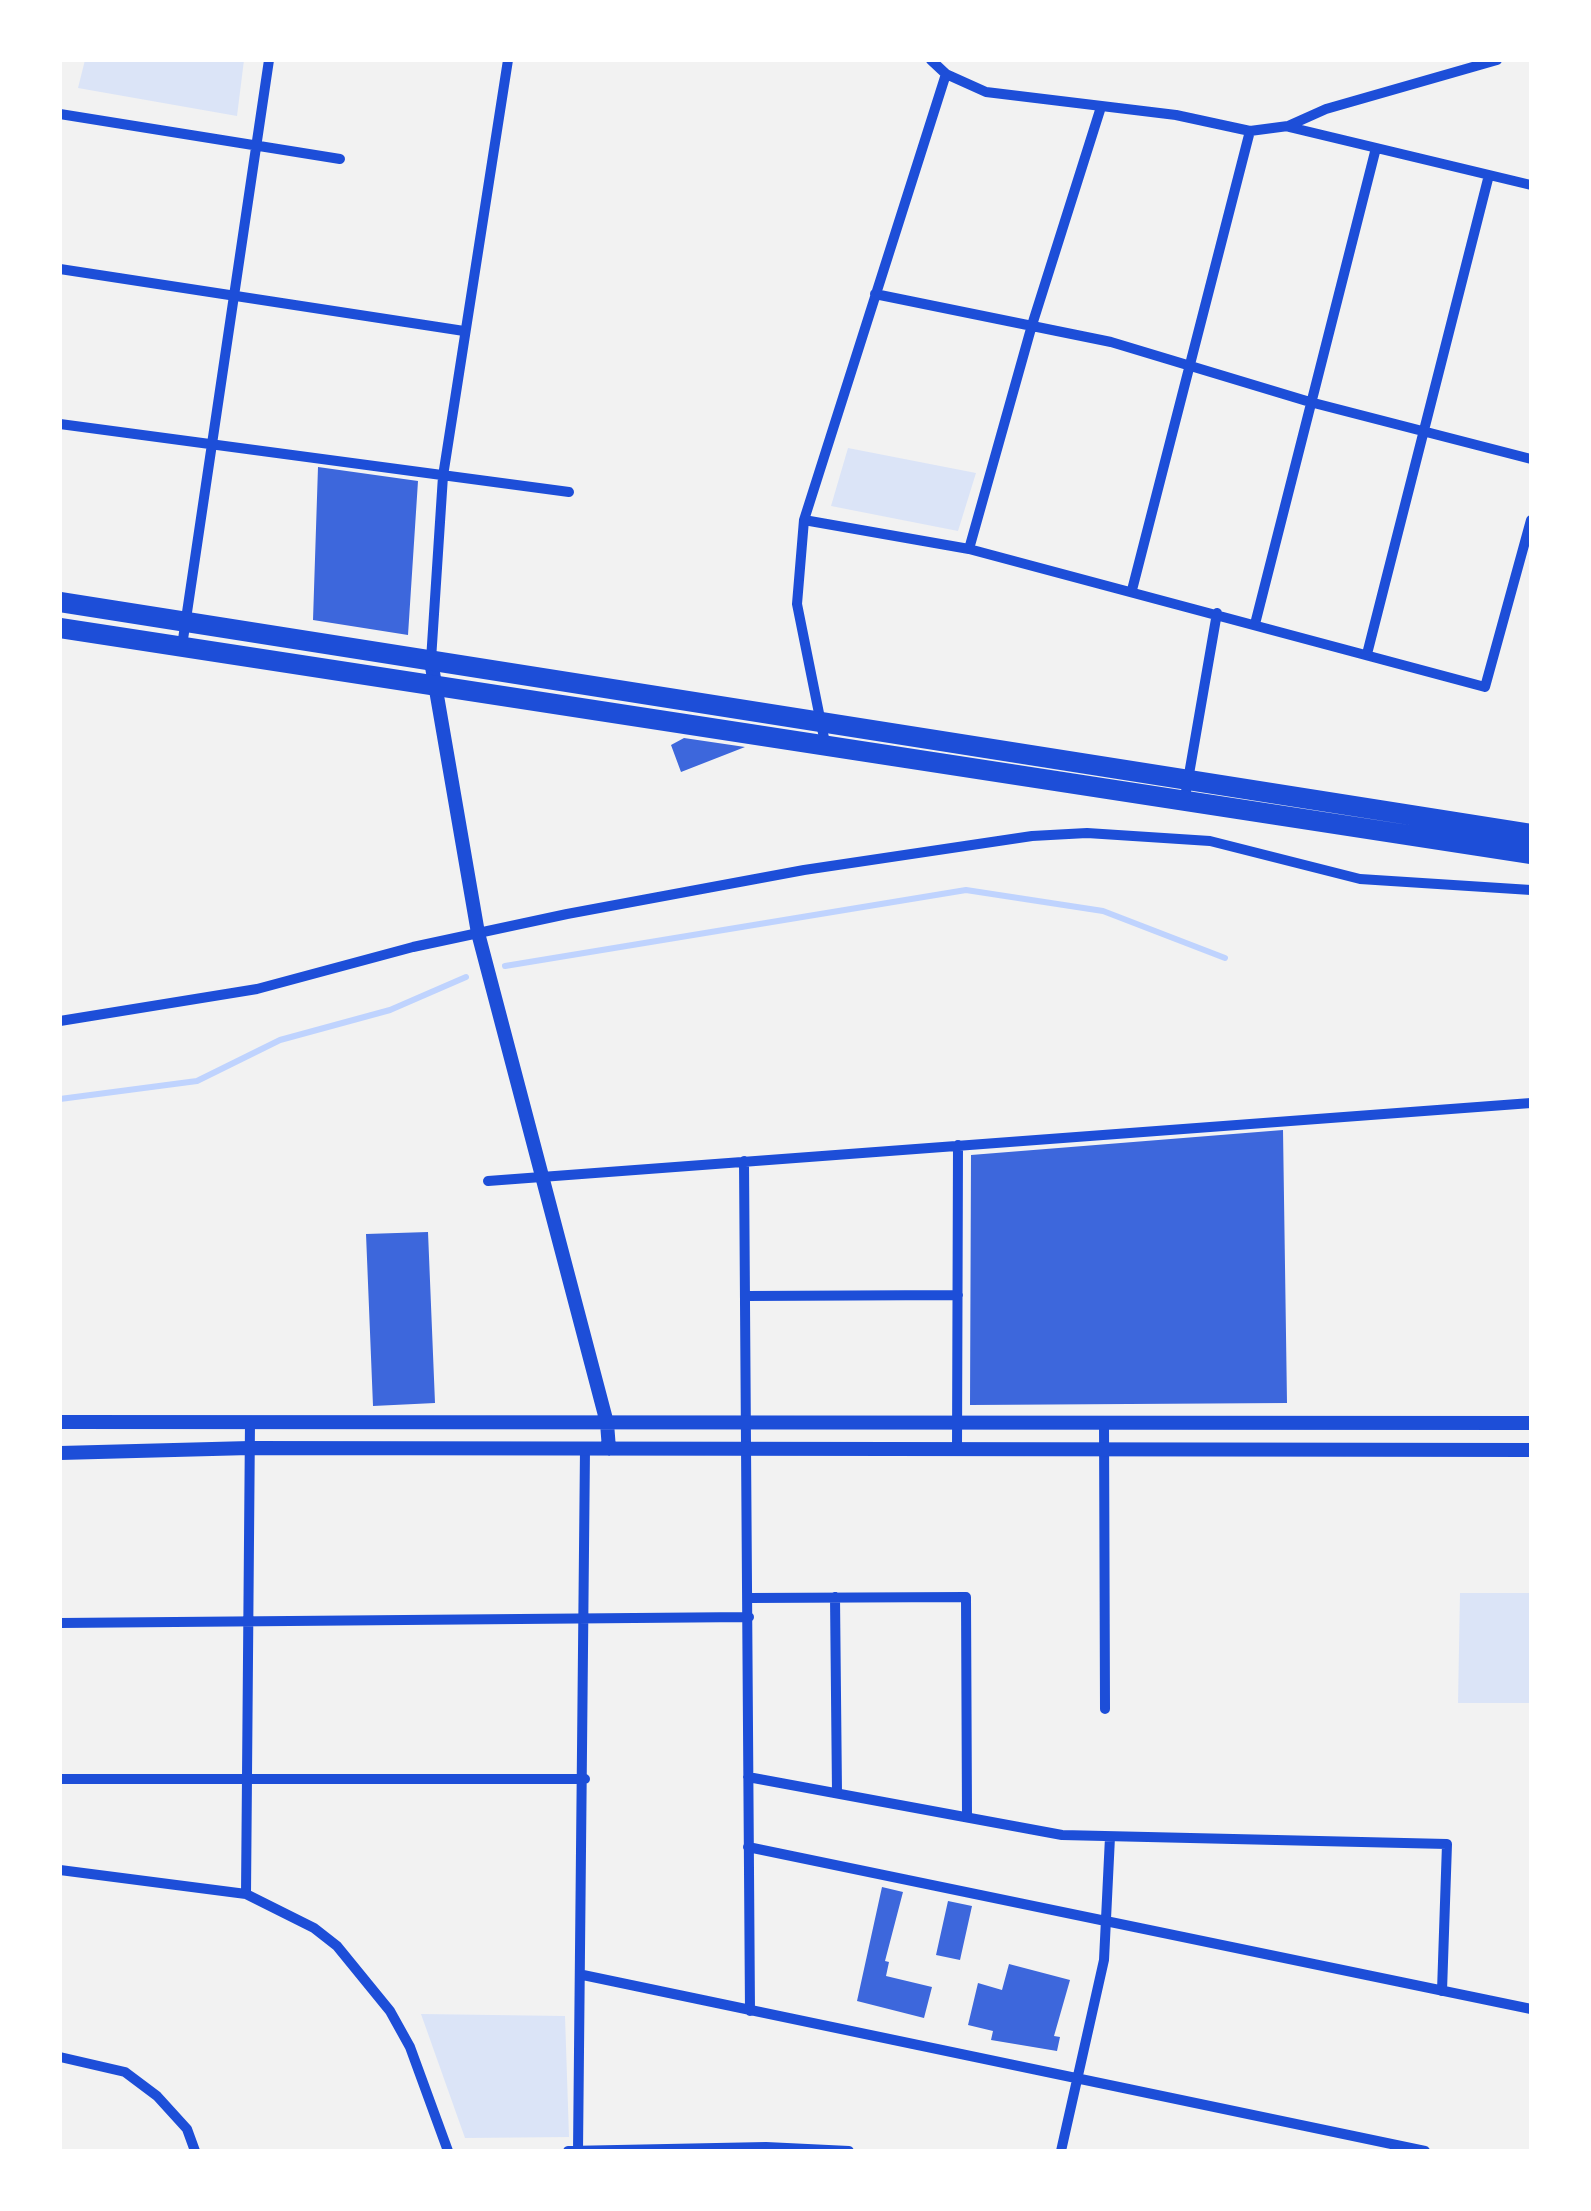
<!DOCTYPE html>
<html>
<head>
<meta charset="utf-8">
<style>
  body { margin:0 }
  #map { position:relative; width:1591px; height:2211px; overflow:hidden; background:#f2f2f2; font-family:Roboto,sans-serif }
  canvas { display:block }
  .frame { position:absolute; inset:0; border:62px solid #fff; pointer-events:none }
</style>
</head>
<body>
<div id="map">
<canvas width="1591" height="2211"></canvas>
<div class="frame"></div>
</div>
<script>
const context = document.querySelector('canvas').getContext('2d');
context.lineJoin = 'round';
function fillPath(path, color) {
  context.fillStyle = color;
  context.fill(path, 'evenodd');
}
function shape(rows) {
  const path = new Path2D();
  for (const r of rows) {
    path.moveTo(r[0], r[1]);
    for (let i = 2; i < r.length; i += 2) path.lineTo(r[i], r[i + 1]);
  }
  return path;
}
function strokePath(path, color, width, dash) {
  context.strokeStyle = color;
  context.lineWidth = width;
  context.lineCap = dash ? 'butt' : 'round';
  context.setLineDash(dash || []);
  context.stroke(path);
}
const green = shape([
  [85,60,244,60,237,116,78,88],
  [848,448,976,473,958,531,831,506],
  [1460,1593,1531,1593,1531,1703,1458,1703],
  [421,2014,565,2016,569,2137,465,2138]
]);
const stream = shape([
  [505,966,966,890,1103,911,1225,958],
  [60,1099,197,1081,280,1040,390,1010,466,977]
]);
const building = shape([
  [318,467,418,481,408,635,313,620],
  [684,738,745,747,681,772,671,745],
  [1283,1130,1287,1403,970,1405,971,1155],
  [428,1232,435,1403,373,1406,366,1234],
  [882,1887,903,1892,885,1961,889,1962,886,1976,932,1987,924,2018,857,2001],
  [948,1901,972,1906,960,1960,936,1955],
  [1009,1964,1070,1980,1054,2036,1060,2037,1057,2051,991,2040,993,2031,968,2025,978,1983,1002,1990]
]);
const minor = shape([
  [931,60,946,74,986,92,1176,115,1250,131,1288,126,1326,109,1497,60],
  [60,114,340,159],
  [1289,127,1531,185],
  [60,269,464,331],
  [875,294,1111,342,1310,402,1531,459],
  [60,424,569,492],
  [804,520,969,549,1485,687,1531,520],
  [969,549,1032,325,1101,107],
  [1132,590,1250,131],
  [1255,624,1376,148],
  [182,646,269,60],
  [1367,654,1489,175],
  [431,660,443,476,508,60],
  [825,743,797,604,804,520,946,74],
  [1184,803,1217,613],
  [60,1021,257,989,413,947,567,914,804,870,1032,836,1087,833,1210,841,1360,879,1531,890],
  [744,1161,750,2011],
  [488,1181,1531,1103],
  [747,1296,958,1295],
  [1104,1422,1105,1709],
  [957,1449,958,1145],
  [835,1597,837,1793],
  [749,1598,966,1597,967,1817],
  [60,1623,749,1617],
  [748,1777,1062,1835,1447,1844,1442,1991],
  [60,1779,585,1779],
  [748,1847,1531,2009],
  [60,1870,246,1894,314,1928,337,1946,390,2011,410,2047,448,2151],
  [246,1894,250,1422],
  [583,1975,1425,2151],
  [60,2057,125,2072,157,2096,187,2129,195,2151],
  [568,2151,766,2147,849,2151],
  [578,2151,585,1449],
  [1061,2151,1104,1960,1110,1837]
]);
const tertiary = shape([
  [431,661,478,933,607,1423,609,1449],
  [60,1422,1531,1423],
  [60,1453,250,1448,1531,1450]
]);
const trunk = shape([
  [60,602,1531,834],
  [60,628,1531,854]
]);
fillPath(green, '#dbe4f7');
strokePath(stream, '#bfd3fe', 6);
fillPath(building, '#3d67dc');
strokePath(minor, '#1d4ed8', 10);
strokePath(tertiary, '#1d4ed8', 14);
strokePath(trunk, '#1d4ed8', 20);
</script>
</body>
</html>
